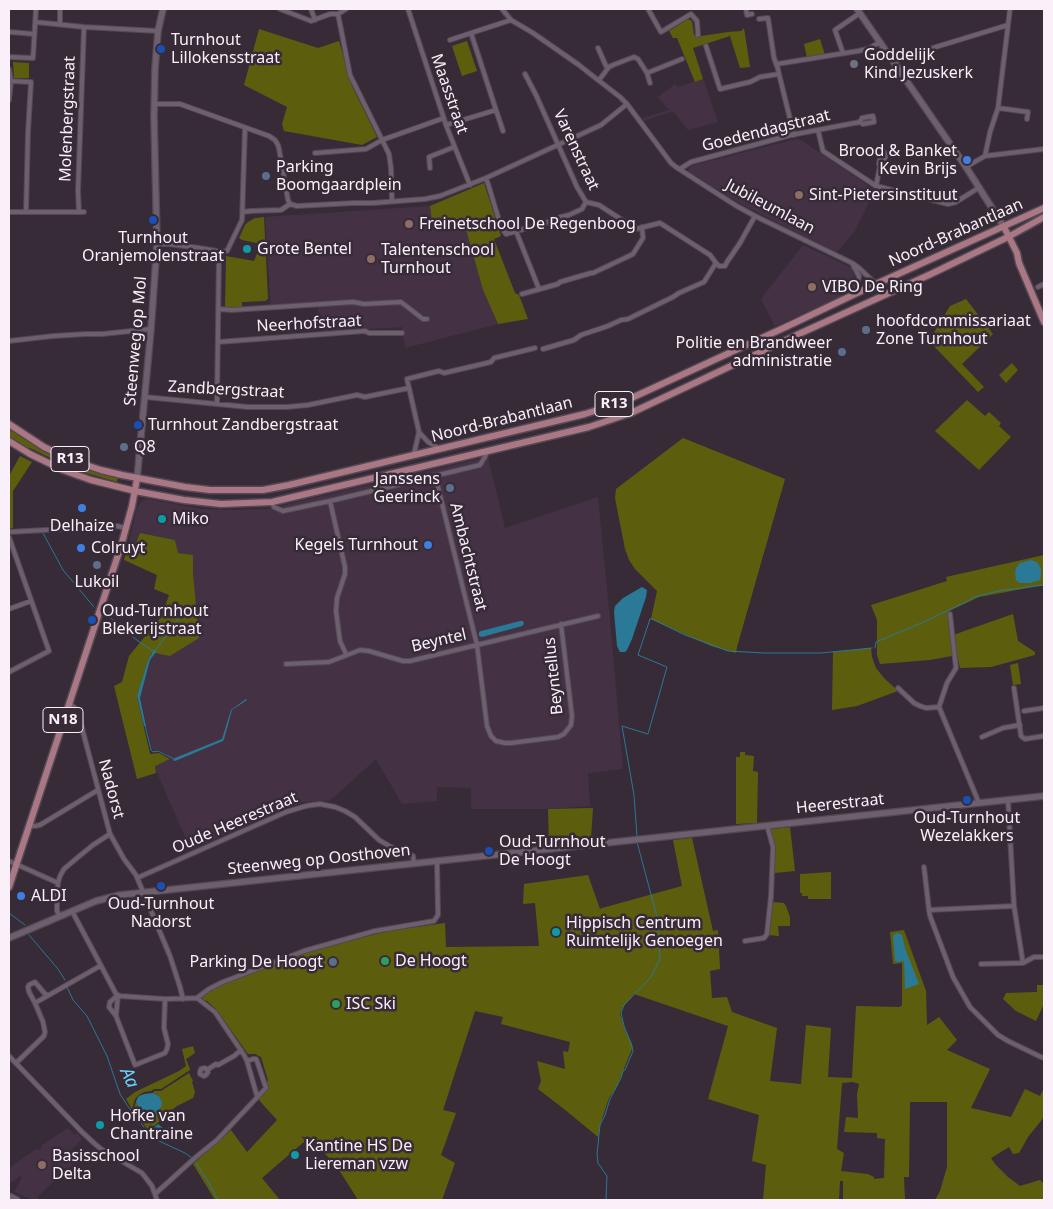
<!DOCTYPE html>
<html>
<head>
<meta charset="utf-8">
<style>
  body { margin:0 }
  #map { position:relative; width:1053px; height:1209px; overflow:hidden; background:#382b38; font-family:"Noto Sans",sans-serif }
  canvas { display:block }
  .frame { position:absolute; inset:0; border:10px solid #f9f0f9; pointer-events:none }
</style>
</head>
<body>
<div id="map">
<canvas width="1053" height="1209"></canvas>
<div class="frame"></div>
</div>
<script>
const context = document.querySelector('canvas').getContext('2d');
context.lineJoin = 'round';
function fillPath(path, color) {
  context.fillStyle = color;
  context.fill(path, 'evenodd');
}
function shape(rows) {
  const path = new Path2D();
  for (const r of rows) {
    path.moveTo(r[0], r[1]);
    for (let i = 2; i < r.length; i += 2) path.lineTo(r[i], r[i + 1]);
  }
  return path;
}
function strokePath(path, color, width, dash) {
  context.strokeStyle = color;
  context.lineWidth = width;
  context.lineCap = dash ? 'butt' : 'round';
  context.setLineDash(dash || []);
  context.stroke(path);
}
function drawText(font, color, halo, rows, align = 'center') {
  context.font = font + ' "Noto Sans",sans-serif';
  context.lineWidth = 5;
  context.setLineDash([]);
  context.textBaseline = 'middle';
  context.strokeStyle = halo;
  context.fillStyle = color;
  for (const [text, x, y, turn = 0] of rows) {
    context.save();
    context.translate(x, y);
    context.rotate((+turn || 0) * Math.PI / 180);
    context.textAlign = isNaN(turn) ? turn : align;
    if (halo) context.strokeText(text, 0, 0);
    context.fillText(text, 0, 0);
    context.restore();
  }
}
const built = shape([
  [703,79,718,122,688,130,673,111,644,121,642,118,669,110,658,97,675,84,678,87],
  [796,139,801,140,875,190,855,231,837,252,780,224,734,200,688,171,691,166],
  [430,206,433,228,465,226,483,290,498,324,405,348,402,327,321,332,318,307,271,309,265,217],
  [803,245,852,268,855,276,856,284,853,290,849,293,775,326,761,299],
  [488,457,505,528,598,497,610,620,623,769,588,773,590,806,548,809,471,809,471,788,437,787,437,801,402,804,376,759,333,798,326,801,303,802,250,823,191,850,154,766,170,759,171,757,159,750,155,751,152,749,140,698,150,660,155,653,199,638,193,573,193,555,178,553,175,540,140,533,136,543,129,542,137,508,139,505,142,501,147,499,200,509,229,510,268,509],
  [68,1128,75,1135,77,1133,82,1139,69,1152,77,1160,40,1194,37,1200,33,1200,14,1192,22,1178,20,1176,9,1184,9,1168,36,1149,39,1150,42,1148,42,1145]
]);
const green = shape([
  [688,19,692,21,694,35,701,36,728,32,741,31,744,28,750,67,740,68,730,36,693,48,703,79,695,82,677,38,673,38,669,31],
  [259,29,318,48,339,41,352,86,377,137,362,145,284,131,282,124,287,107,244,85],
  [820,39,825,55,807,58,804,44],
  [467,41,477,71,462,76,452,46],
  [13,62,29,63,29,78,14,78],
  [484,183,501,236,494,239,515,293,519,295,528,319,498,324,483,290,465,226,433,228,430,206],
  [264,217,268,299,265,301,242,302,242,308,225,308,226,256,254,261,261,244,242,240,239,238,245,225,248,222,255,218],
  [966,299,993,334,962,364,984,387,978,392,929,341,950,306],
  [1012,363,1018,370,1006,383,999,375],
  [967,400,985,416,989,412,1001,423,999,426,1011,437,979,470,935,431],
  [9,426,94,470,118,477,117,482,73,469,30,448,25,448,9,437],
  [683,438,785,479,737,647,736,653,711,646,651,619,657,591,635,569,629,560,625,549,615,498,616,489],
  [20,456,32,462,13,491,13,528,9,529,9,476],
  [140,533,175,540,178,553,193,555,193,573,199,638,170,656,155,653,152,653,148,660,137,697,150,754,159,753,170,759,155,766,156,773,137,779,114,686,122,682,129,656,161,617,169,595,154,589,157,575,124,560,129,542,136,543],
  [1044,555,1044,585,979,597,949,611,953,635,1013,614,1018,641,1035,652,1035,655,991,667,960,668,957,655,930,660,880,664,877,655,877,620,871,605,947,581,946,577],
  [871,648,872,657,876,668,884,678,898,691,857,706,832,710,833,652],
  [1018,663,1021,684,1013,685,1010,665],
  [740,752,745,752,745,755,754,756,753,771,758,772,757,823,736,824,736,757,740,757],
  [593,808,591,838,589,841,549,845,548,809],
  [790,827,795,871,774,873,775,850,770,831,771,829],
  [692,838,713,931,718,930,720,969,710,971,712,998,727,997,732,1012,777,1028,770,1081,801,1084,806,1025,831,1028,828,1077,852,1078,856,1006,900,1007,902,1005,902,963,893,964,890,932,904,930,926,991,927,1025,939,1017,957,1040,947,1050,990,1069,971,1108,1011,1117,1025,1089,1040,1096,1044,1088,1044,1117,1028,1137,1019,1153,1013,1154,1009,1147,991,1158,995,1164,1008,1177,1020,1186,1040,1180,1044,1184,1044,1200,935,1200,940,1191,947,1167,947,1102,910,1102,909,1177,904,1177,905,1200,843,1200,843,1181,840,1181,839,1200,763,1200,766,1165,752,1161,759,1115,708,1099,728,1026,634,994,622,1008,620,1014,625,1030,632,1044,632,1049,617,1086,609,1098,600,1125,598,1137,564,1109,538,1089,541,1081,537,1061,565,1069,563,1051,568,1052,570,1042,501,1024,503,1017,475,1011,443,1110,456,1113,441,1155,455,1163,442,1200,358,1200,341,1173,318,1145,311,1140,301,1136,305,1141,262,1178,280,1200,215,1200,193,1164,215,1144,216,1144,231,1130,247,1152,277,1120,258,1099,266,1091,266,1084,268,1080,261,1057,255,1054,248,1054,216,1009,207,1001,204,1000,202,998,203,995,209,991,241,977,305,953,335,944,389,931,445,923,446,947,539,946,535,903,523,904,524,884,588,875,600,909,602,908,682,886,673,840],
  [853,1082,859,1084,857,1094,858,1118,846,1117,844,1132,877,1133,877,1138,885,1139,884,1178,874,1179,874,1177,868,1174,841,1171,844,1153,837,1149,842,1083],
  [831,872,831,899,808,899,808,896,802,896,802,893,800,893,800,874],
  [772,902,784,903,786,906,790,917,790,926,778,926,779,936,769,935],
  [1037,985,1044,985,1044,1004,1036,1021,1016,1011,1003,999,1006,993,1037,992],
  [193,1046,195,1053,186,1059,190,1069,190,1070,161,1089,154,1089,151,1091,144,1092,139,1095,135,1099,132,1109,126,1099,135,1092,179,1071,186,1066,182,1049],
  [189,1073,193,1081,192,1082,195,1092,193,1098,177,1106,160,1119,159,1122,153,1127,153,1130,155,1132,154,1134,148,1130,133,1110,136,1102,139,1109,159,1096,153,1093,154,1091,161,1091]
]);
const water = shape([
  [1031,560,1037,562,1041,569,1041,575,1040,580,1030,583,1020,583,1016,580,1015,573,1016,568,1020,563],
  [642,587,647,590,646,597,632,639,627,650,625,652,620,652,617,646,614,612,615,606,623,598],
  [520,621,523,621,524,624,522,626,482,637,479,636,479,632,481,631],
  [154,650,156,652,150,660,140,698,146,726,144,726,137,696,148,660],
  [246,699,247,700,232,710,224,739,223,741,175,761,173,760,175,758,222,739,231,710],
  [897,933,902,935,905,948,919,984,905,989,904,962,903,961,897,962,895,961,893,936,895,934],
  [153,1093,159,1096,162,1102,161,1107,158,1111,153,1115,145,1114,139,1109,136,1102,137,1099,139,1096,144,1094],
  [158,1124,164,1129,170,1127,178,1130,183,1134,188,1141,188,1142,183,1139,177,1140,170,1139,162,1135,158,1130,154,1128]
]);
const stream = shape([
  [43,533,63,570,94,607],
  [106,614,138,641,153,651],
  [875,648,876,642,926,621,968,601,975,597,998,591,1044,585],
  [155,651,178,619],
  [145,725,151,750,153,752,158,751,174,759],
  [637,836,634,795,622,726,648,734,667,667,638,655,650,619,652,619,685,635,728,651,764,653,821,653,872,648],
  [9,913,25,925],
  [29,935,58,969,65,980],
  [67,987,73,1000,87,1016,107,1056,120,1094,127,1105,150,1135,159,1141,185,1153,192,1158],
  [196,1163,209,1183,218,1200],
  [606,1200,607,1176,598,1163,597,1154,600,1125,605,1115,610,1099,621,1078,623,1071,625,1070,633,1051,632,1046,624,1026,621,1013,624,1005,651,977,660,959,657,917,637,842]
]);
const street = shape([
  [60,9,60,24],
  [280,9,311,21,330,14,338,14],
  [311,9,315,20],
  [408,9,446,125,470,185],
  [502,9,511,20,533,33,579,65,589,73,620,97,627,104,671,163,676,167,735,205,755,216,852,263,859,268,876,284],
  [648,9,661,32,691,14,697,21,698,35],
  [746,9,747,15,752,14],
  [338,14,350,75,389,154,391,168,392,201],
  [338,14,346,9],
  [759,19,768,18,774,58,778,69,779,74,794,135],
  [35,22,84,27,158,31],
  [10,32,34,34],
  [450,40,471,33],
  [706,46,720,89,750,82,760,77,779,74],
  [598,48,606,66,609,67,613,65,634,57,638,59,647,73,650,83],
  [866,49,873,59,881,54,885,49],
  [843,53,835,30,860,13],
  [9,57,33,58,36,9],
  [894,63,903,57,1008,25],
  [777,64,858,51,868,49,880,42],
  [9,69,11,81,31,82,28,132,26,212],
  [647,73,682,59],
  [525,74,536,95,577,187,586,202,599,205,636,229,660,223,710,255,716,263,719,266,725,266,727,262,740,243,755,216],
  [599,80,609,67],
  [9,100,11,81],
  [154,104,180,104,269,136,275,140,278,145,279,149,288,200,290,204],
  [998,108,1028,112,1027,119],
  [496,110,471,33,511,20],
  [446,125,496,110,503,131],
  [818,130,823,151,876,186,948,204,956,202,980,187],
  [315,153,366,149,382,140,444,118],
  [985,156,990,132,998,108,1010,9],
  [966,167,985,156,1044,149],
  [430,168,429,157,454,147],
  [680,169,691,162,791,135,860,122,863,124,874,122,873,116,862,118,860,122],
  [486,178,489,187,501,227,506,234,556,220,557,218,569,215,582,209,586,202],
  [876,186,880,166,883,165,886,155,884,152,881,153,879,164,880,166],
  [290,204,297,206,354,203,373,203,425,199,440,196,486,178,601,125,627,104],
  [9,212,84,212],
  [79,212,78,191,84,27],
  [243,212,251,211,281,210,290,204],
  [516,231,539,289],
  [157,244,169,244,199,248,217,251,219,252],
  [219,252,227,251,242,220,245,128],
  [853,265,859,276,856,294],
  [1038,287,1044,284],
  [522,294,558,284,560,282,591,273,593,273,629,256,633,254,643,238,642,227],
  [218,309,232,310,353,302,364,304,401,302,423,319,427,319],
  [9,341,53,336,86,334,102,334,151,329],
  [218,342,365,331,369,333,402,333],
  [543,349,574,340,581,335,608,326,621,320,628,319,673,297,679,293,704,282,716,263],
  [145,397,248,407,287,407,308,405,357,395,365,397,409,388],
  [217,404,219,252],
  [419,432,428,442,440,449],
  [414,454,419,432,407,379,439,371,444,373,491,362,494,358,535,348],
  [435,475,477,645,487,726,491,736,496,741,505,743,511,743,558,737,564,734,571,725,572,716,561,624],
  [330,501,345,567,345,574,337,598,336,611,340,641,346,654],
  [272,502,274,507,283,511,330,501,480,465,486,455,487,451],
  [9,532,117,526,126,528],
  [9,537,49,651,9,672],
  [9,609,31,601],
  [286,664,329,662,360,650,369,651,403,661,410,661,598,616],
  [898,688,914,703,920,706,926,708,939,707,979,803],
  [1014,688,1021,736,1025,739,1044,736],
  [69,703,75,708,78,713,110,834,124,859,136,875,170,956,180,987,183,999],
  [939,707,947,683,956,668,950,614],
  [1024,711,1044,708],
  [982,737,1003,728,1020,725],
  [1008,800,1014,906,1023,963],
  [29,826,35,826,40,825,98,790],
  [9,861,58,883],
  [924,867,929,910],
  [137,878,286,812,306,806,312,805,320,804,335,807,345,811,355,817,379,840,391,847,413,856,414,863],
  [1014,906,929,910,930,916,953,977,970,1007,998,1035,1008,1041,1041,1057,1044,1058],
  [72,911,116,994,120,996,165,999,197,998],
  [60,916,57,911,57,897,58,883,60,876,64,869,77,858,93,845,110,834],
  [745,941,764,938,767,934,771,896,773,847,767,825],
  [981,964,1023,963,1034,957,1044,957],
  [118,995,110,1002,109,1007,116,1016,135,1065,165,1053,167,1049,168,1044,164,1028,165,999],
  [197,998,209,989,223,982,304,951,375,931,434,921,438,915,437,861],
  [197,998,215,1012,244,1055,247,1061,257,1096],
  [35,1003,29,992,28,987,29,985,35,982,45,994,48,995],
  [116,1016,118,995],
  [9,1056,82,1132,95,1144,101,1149,142,1173,152,1186,157,1200],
  [16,1063,44,1036,45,1032,43,1022,35,1003,100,966],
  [207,1070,208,1072,206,1075,204,1076,200,1074,200,1072,201,1069,205,1068,207,1070,216,1064,218,1065,234,1056,241,1050],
  [155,1194,196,1157,217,1140,266,1088,257,1061,256,1059,253,1059,247,1061]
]);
const secondary = shape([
  [857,9,966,167,1004,227],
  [137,479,151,329,157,244,154,117,155,69,158,31,163,9],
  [9,938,96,901,120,895,1044,796],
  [9,1196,17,1200]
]);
const primary = shape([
  [1004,227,1017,253,1019,263,1044,322],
  [9,424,44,447,74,461,101,470,122,475,185,487,210,490,263,490,289,485,585,414,625,401,790,325,876,284,1044,208],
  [9,441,30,454,63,470,91,480,135,491,184,500,221,504,272,502,589,427,631,413,801,333,931,274,1008,237,1044,217],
  [9,887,121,546,132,506,137,479]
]);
const markers = [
  [161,49,5,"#1a4fb4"],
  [854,64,5,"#6b7280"],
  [967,160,5,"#3f7fe0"],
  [266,176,5,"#5c6f8a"],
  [799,195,5,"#8d6e63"],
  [153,220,5,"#1a4fb4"],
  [409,224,5,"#8d6e63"],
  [247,249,5,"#0f9aa8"],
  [371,259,5,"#8d6e63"],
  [812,287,5,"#8d6e63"],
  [866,330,5,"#5c6f8a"],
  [842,352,5,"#5c6f8a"],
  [138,425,5,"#1a4fb4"],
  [124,447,5,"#5c6f8a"],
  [450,488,5,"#5c6f8a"],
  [82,508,5,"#3f7fe0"],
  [162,519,5,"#0f9aa8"],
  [428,545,5,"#3f7fe0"],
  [81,548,5,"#3f7fe0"],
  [97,565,5,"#5c6f8a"],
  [92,620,5,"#1a4fb4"],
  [967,800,5,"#1a4fb4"],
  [489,851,5,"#1a4fb4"],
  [161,886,5,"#1a4fb4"],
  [21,896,5,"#3f7fe0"],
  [556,932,5,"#0f9aa8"],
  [385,961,5,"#2e9e5b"],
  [333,962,5,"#5c6f8a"],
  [336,1004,5,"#2e9e5b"],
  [100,1125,5,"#0f9aa8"],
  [295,1155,5,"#0f9aa8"],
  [42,1165,5,"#8d6e63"]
];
const shields = [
  [614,404,38],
  [70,459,38],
  [63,720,40]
];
const shieldNames = [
  ["R13",614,404],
  ["R13",70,459],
  ["N18",63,720]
];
const poiNames = [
  ["Turnhout",171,40],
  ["Lillokensstraat",171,58],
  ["Goddelijk",864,55],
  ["Kind Jezuskerk",864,73],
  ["Brood & Banket",957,151,"right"],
  ["Kevin Brijs",957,169,"right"],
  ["Parking",276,167],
  ["Boomgaardplein",276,185],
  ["Sint-Pietersinstituut",809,195],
  ["Freinetschool De Regenboog",419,224],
  ["Turnhout",153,238,"center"],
  ["Oranjemolenstraat",153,256,"center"],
  ["Grote Bentel",257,249],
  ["Talentenschool",381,250],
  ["Turnhout",381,268],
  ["VIBO De Ring",822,287],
  ["hoofdcommissariaat",876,321],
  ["Zone Turnhout",876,339],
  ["Politie en Brandweer",832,343,"right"],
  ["administratie",832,361,"right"],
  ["Turnhout Zandbergstraat",148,425],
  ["Q8",134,447],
  ["Janssens",440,479,"right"],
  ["Geerinck",440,497,"right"],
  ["Miko",172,519],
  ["Delhaize",82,526,"center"],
  ["Kegels Turnhout",418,545,"right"],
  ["Colruyt",91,548],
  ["Lukoil",97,582,"center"],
  ["Oud-Turnhout",102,611],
  ["Blekerijstraat",102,629],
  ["Oud-Turnhout",967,818,"center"],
  ["Wezelakkers",967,836,"center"],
  ["Oud-Turnhout",499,842],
  ["De Hoogt",499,860],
  ["ALDI",31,896],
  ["Oud-Turnhout",161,904,"center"],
  ["Nadorst",161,922,"center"],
  ["Hippisch Centrum",566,923],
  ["Ruimtelijk Genoegen",566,941],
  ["De Hoogt",395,961],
  ["Parking De Hoogt",323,962,"right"],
  ["ISC Ski",346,1004],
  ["Hofke van",110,1116],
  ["Chantraine",110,1134],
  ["Kantine HS De",305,1146],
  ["Liereman vzw",305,1164],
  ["Basisschool",52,1156],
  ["Delta",52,1174]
];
const streetNames = [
  ["Maasstraat",449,94,71],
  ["Molenbergstraat",68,119,-88],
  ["Goedendagstraat",766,131,-14],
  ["Varenstraat",576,150,65],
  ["Jubileumlaan",770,207,28],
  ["Noord-Brabantlaan",956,233,-24],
  ["Neerhofstraat",309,324,-3],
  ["Steenweg op Mol",136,341,-85],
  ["Zandbergstraat",226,390,3],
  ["Noord-Brabantlaan",502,420,-14],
  ["Ambachtstraat",468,557,76],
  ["Beyntel",439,641,-13],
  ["Beyntellus",554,676,-96],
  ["Nadorst",111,789,75],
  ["Heerestraat",840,804,-6],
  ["Oude Heerestraat",235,823,-23],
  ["Steenweg op Oosthoven",319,860,-6]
];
const waterNames = [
  ["Aa",129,1078,65]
];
fillPath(built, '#443244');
fillPath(green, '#5d5e0d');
fillPath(water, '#297997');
strokePath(stream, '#297997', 1);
strokePath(street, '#534853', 6);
strokePath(secondary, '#534853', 8);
strokePath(primary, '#534853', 9);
strokePath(street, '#6e5f6e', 4);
strokePath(secondary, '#6e5f6e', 5.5);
strokePath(primary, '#aa7884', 6);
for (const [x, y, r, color] of markers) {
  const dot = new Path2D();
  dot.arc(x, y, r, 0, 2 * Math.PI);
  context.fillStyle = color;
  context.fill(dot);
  strokePath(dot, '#382b38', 2);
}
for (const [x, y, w] of shields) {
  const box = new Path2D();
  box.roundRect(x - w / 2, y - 12.5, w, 25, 4);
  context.fillStyle = '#382b38';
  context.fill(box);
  strokePath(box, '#f9f0f9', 1);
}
drawText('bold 15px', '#f9f0f9', null, shieldNames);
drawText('16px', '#f9f0f9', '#382b38', poiNames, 'left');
drawText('16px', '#f9f0f9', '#382b38', streetNames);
drawText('italic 18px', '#6bd3fc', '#382b38', waterNames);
</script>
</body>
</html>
